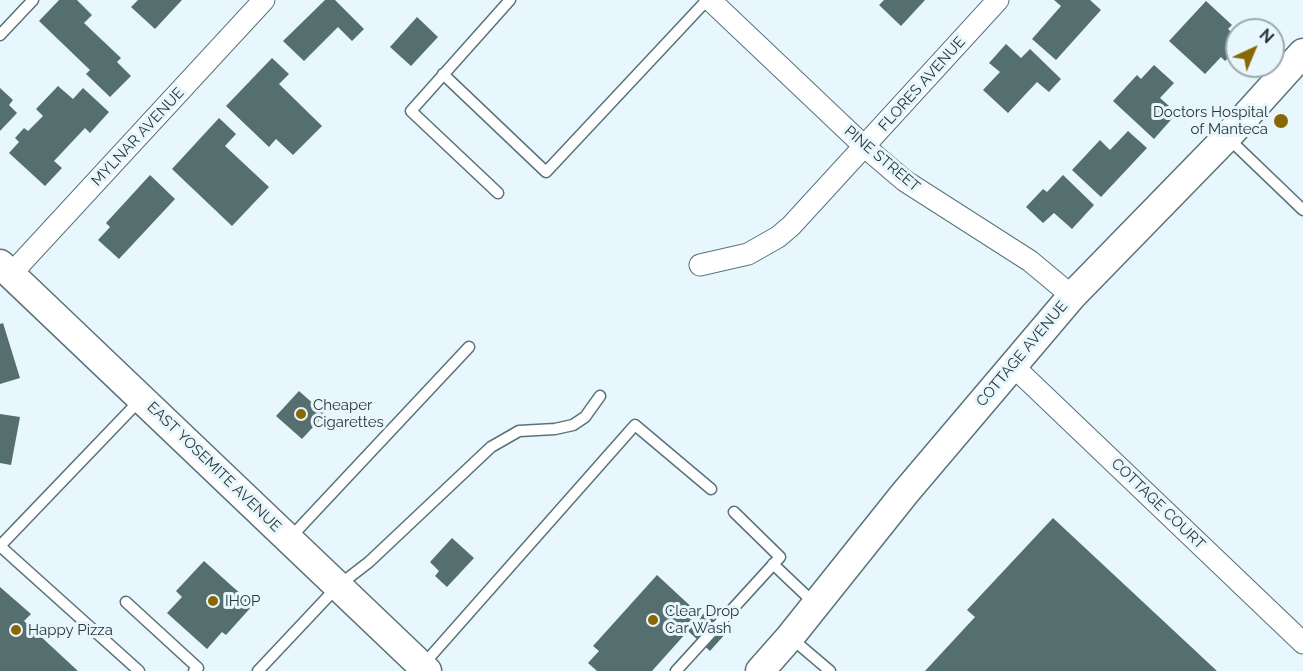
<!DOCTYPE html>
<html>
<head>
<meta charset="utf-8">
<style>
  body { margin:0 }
  #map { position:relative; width:1303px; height:671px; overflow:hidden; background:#e7f7fd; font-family:Raleway,sans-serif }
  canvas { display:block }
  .north { position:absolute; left:1225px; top:18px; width:60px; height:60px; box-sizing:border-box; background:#e7f7fd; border:2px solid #9caaaf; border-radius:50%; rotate:44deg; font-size:16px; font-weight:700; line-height:24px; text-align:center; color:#2b3639 }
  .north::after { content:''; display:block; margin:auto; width:21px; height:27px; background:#896704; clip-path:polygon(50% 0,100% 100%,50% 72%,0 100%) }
</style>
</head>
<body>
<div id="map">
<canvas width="1303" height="671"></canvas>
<div class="north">N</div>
</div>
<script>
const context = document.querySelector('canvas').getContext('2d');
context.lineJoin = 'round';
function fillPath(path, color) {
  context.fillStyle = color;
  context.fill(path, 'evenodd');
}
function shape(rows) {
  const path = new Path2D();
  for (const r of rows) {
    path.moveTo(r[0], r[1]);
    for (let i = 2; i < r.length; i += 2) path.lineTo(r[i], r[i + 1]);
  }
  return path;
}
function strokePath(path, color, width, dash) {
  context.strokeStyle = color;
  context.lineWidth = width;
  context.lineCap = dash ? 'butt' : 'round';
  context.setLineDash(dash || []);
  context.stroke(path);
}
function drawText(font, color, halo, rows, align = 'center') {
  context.font = font + ' Raleway,sans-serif';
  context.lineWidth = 6;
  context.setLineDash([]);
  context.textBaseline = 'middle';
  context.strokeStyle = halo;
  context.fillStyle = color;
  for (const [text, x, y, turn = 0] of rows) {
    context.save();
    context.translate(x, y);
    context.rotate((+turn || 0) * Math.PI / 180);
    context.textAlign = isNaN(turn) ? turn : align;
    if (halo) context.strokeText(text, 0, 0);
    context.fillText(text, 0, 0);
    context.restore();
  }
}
const building = shape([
  [59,0,77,0,92,15,84,23,121,58,117,62,131,76,110,97,86,74,90,70,39,21],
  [138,0,182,0,155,29,131,7],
  [325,0,335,0,364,29,352,41,338,27,304,61,283,41],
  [884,0,925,0,901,26,879,5],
  [1054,0,1090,0,1101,10,1056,60,1032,39,1061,6],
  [1206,1,1232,25,1228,29,1237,37,1237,49,1225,61,1221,57,1205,74,1169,41],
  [417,17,438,37,411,66,390,47],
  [1006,44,1021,58,1030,49,1061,79,1049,92,1037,82,1008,113,983,90,1000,72,989,63],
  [272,58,289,74,279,84,322,126,293,155,276,139,269,147,226,106],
  [1154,65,1174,83,1160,98,1177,113,1154,139,1113,101,1137,75,1141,79],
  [58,86,73,99,83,88,109,112,90,133,85,128,54,161,62,168,45,186,9,153,19,142,15,138,24,128,28,131,43,116,36,109],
  [0,88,13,100,9,105,17,113,0,131],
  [219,118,236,134,225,146,269,187,232,226,172,169],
  [1128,131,1147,148,1101,197,1072,170,1100,140,1110,150],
  [150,175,175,199,119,259,98,240,110,227,106,223],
  [1063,175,1094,205,1072,229,1054,213,1043,223,1026,207,1043,189,1047,192],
  [3,323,20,378,0,384,0,324],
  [299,391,325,414,302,439,276,416],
  [0,414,20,417,11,465,0,463],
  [1053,518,1217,671,925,671,975,617,967,610],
  [452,538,474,558,447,587,435,576,439,571,430,562],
  [204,561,253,605,226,635,222,632,207,649,167,613,182,597,176,591],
  [657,575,698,613,684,628,687,632,652,671,597,671,588,663,599,651,593,646],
  [0,587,31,614,24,621,78,671,0,671],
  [705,612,727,632,710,651,688,631]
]);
const lane = shape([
  [0,35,33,0],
  [443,74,546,172,707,0],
  [1228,138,1303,210],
  [498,193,411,111,510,0],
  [289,539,469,347],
  [0,546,141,399],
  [0,546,139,671],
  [773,564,814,603],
  [126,602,198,668,194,671],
  [790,637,830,671],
  [422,666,635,425,711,489],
  [258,671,338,586,369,562,491,447,519,431,555,429,573,425,585,417,600,396],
  [676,671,780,557,734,512]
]);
const street = shape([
  [710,0,865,147,905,181,1030,261,1072,296],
  [700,265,748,254,778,237,791,226,998,0],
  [11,274,264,0],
  [1013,366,1303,643]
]);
const secondary = shape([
  [0,264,427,671],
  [760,671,790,637,905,493,1072,296,1227,137,1303,53]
]);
const markers = [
  [1281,121,8,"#896704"],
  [301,414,6,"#896704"],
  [213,601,6,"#896704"],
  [653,620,6,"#896704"],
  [16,630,6,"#896704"]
];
const streetNames = [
  ["FLORES AVENUE",922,84,-48],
  ["MYLNAR AVENUE",138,137,-47],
  ["PINE STREET",882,159,40],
  ["COTTAGE AVENUE",1022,354,-50],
  ["EAST YOSEMITE AVENUE",214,467,44],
  ["COTTAGE COURT",1158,504,44]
];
const poiNames = [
  ["Doctors Hospital",1268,112,"right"],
  ["of Manteca",1268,129,"right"],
  ["Cheaper",313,405],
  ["Cigarettes",313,422],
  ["IHOP",225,601],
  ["Clear Drop",665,611],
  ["Car Wash",665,628],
  ["Happy Pizza",28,630]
];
fillPath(building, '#546f6e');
strokePath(lane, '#5a727b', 13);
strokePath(street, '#5a727b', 23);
strokePath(secondary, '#5a727b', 31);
strokePath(lane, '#fff', 10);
strokePath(street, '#fff', 21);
strokePath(secondary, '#fff', 28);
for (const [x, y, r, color] of markers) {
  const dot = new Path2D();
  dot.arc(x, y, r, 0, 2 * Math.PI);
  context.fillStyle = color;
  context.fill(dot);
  strokePath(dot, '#e7f7fd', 2);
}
drawText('15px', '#2b3639', '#e7f7fd', streetNames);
drawText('15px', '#2b3639', '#e7f7fd', poiNames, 'left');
</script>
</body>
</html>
